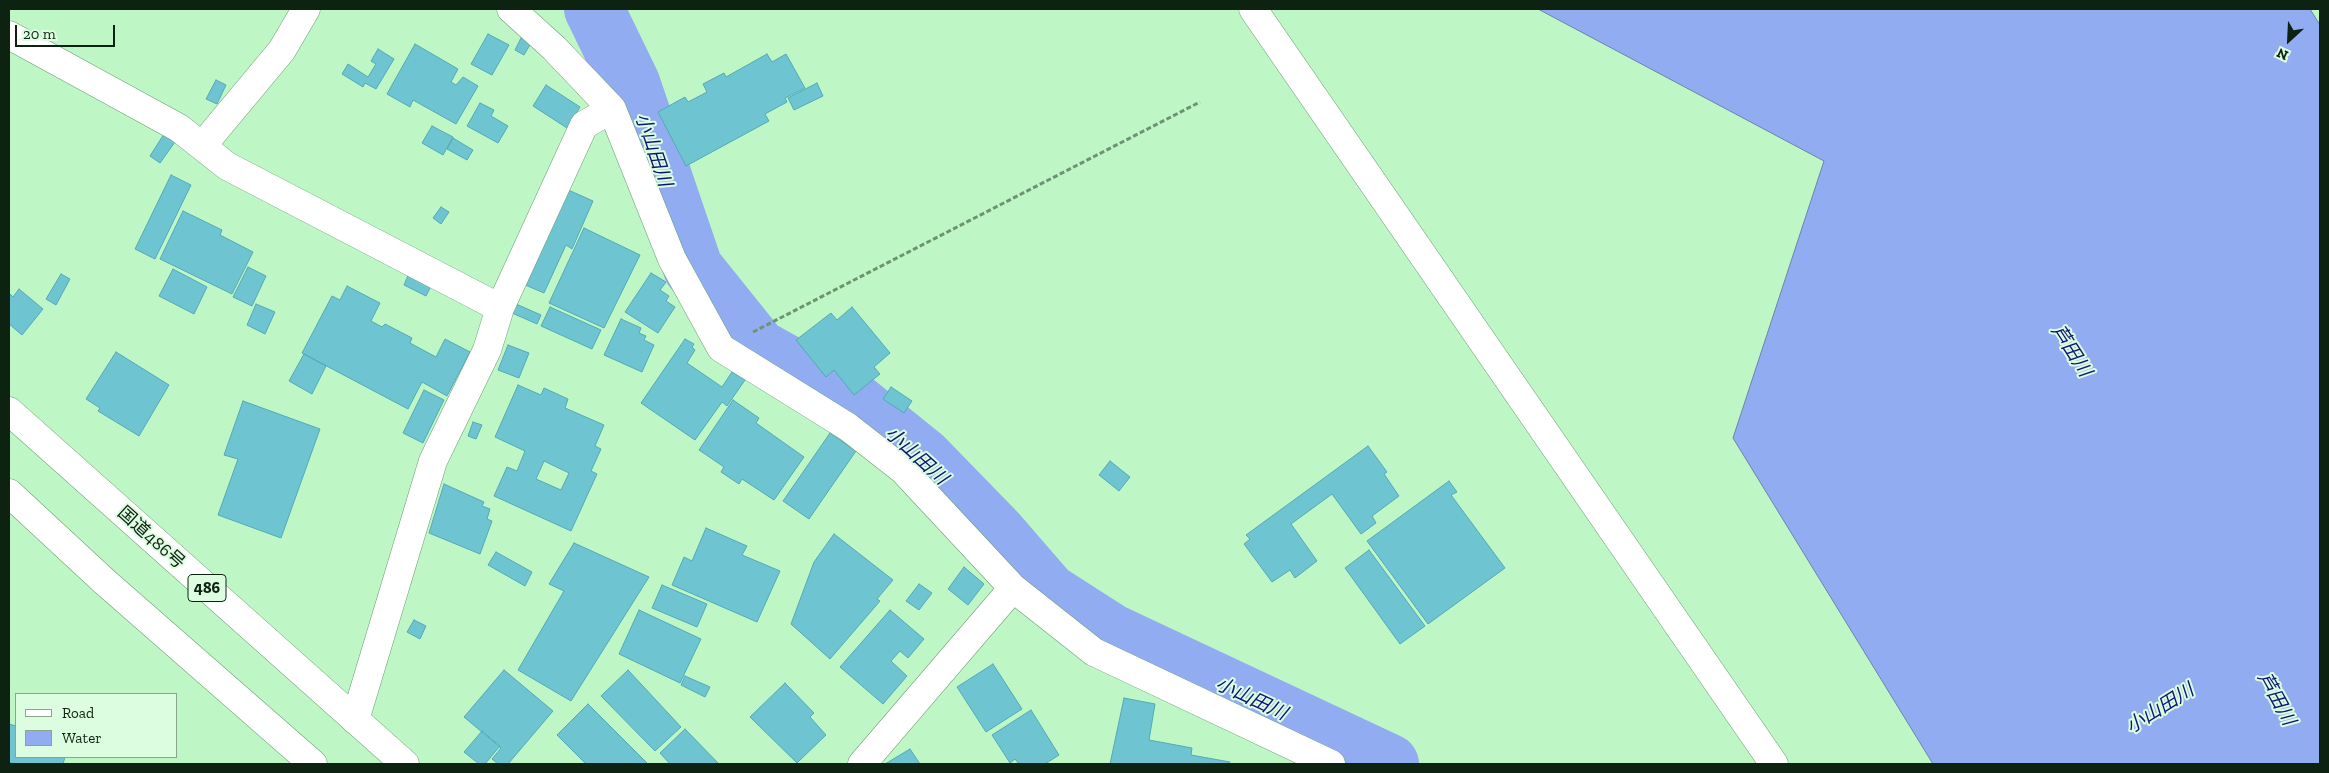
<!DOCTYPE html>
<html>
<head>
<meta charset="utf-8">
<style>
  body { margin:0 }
  #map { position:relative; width:2329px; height:773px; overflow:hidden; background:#bff6c6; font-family:"Zilla Slab",serif }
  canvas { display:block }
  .frame { position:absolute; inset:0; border:10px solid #0d2211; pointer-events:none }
  .legend { position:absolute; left:15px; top:693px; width:162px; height:65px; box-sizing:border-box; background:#dcfde0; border:1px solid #89a58d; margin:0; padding:6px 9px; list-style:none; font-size:15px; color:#0d2211 }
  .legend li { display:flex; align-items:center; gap:10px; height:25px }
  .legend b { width:25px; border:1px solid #89a58d }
  .north { position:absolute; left:2264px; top:15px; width:50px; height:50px; -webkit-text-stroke:4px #dcfde0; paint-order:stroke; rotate:205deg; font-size:14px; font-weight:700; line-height:20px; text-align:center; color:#0d2211 }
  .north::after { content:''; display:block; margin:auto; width:18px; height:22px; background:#0d2211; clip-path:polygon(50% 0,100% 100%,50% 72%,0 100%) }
  .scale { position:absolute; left:15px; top:25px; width:100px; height:22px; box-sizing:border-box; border:2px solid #0d2211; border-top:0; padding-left:6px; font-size:15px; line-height:18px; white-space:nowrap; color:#0d2211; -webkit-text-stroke:4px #dcfde0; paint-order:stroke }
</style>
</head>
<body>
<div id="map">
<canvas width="2329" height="773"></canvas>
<div class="frame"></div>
<ul class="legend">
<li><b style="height:6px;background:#fff"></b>Road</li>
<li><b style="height:14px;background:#92acf1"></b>Water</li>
</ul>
<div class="north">N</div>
<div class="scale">20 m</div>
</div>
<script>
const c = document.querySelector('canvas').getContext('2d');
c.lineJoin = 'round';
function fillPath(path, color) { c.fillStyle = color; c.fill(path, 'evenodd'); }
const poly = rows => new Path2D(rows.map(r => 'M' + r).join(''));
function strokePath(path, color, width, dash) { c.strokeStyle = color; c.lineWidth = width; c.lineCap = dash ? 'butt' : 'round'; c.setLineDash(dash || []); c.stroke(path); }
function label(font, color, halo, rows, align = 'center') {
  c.font = font + ' "Zilla Slab","Noto Sans JP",serif'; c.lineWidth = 4; c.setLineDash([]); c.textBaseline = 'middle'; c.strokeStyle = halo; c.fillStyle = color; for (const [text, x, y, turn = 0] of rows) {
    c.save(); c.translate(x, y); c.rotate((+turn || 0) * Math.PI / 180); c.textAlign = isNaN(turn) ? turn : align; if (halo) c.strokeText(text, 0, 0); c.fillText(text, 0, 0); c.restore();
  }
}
const water = poly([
  [1538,9,2310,9,2320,25,2320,764,1933,764,1733,438,1824,161,1538,9]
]);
const river = poly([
  [594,9,630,83,693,268,758,349,855,403,922,457,996,533,1048,593,1112,634,1389,764]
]);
const building = poly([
  [488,34,509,45,492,75,471,64,488,34],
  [521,38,531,43,524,55,515,50,521,38],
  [415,44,458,69,451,82,456,85,463,77,478,86,456,124,413,100,410,107,387,94,415,44],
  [378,49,394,59,376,89,365,83,363,87,342,74,348,64,368,77,376,64,371,61,378,49],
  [767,54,772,62,786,54,805,88,785,98,787,102,765,114,769,121,686,166,658,112,685,97,688,102,707,92,703,84,724,73,726,77,767,54],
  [216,80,226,85,217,104,206,99,216,80],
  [817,83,823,96,794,110,788,98,817,83],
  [546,85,580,107,567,128,533,106,546,85],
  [480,103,494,110,491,116,508,126,498,143,467,126,480,103],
  [432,126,453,137,443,155,422,143,432,126],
  [164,134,175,142,160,163,150,156,164,134],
  [453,138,473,150,467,160,447,149,453,138],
  [171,175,191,185,155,259,135,249,171,175],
  [566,189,593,201,572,249,566,245,544,293,523,284,566,189],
  [441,207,449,212,441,224,433,218,441,207],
  [183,211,222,230,220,235,253,252,232,294,160,259,183,211],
  [584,228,640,255,604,328,549,303,584,228],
  [248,267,266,276,252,306,233,297,248,267],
  [173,269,207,287,194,314,159,296,173,269],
  [410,271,433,282,426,296,404,285,410,271],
  [651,273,666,282,660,290,669,296,666,301,675,307,658,333,625,312,651,273],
  [61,274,70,279,56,305,46,299,61,274],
  [347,286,380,303,371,321,382,327,385,324,412,338,410,343,436,357,445,339,470,352,447,396,422,382,408,409,302,353,332,296,340,300,347,286],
  [19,289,43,309,22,335,9,324,9,293,13,297,19,289],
  [256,304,275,312,265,334,247,325,256,304],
  [516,304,541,315,537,324,512,313,516,304],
  [550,307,601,330,592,349,541,326,550,307],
  [852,307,890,353,874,367,880,374,854,395,834,370,826,377,796,340,831,313,837,320,852,307],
  [621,319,641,328,639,333,646,336,644,340,654,345,642,372,604,355,621,319],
  [685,339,694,344,692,347,695,350,687,363,722,387,732,372,745,380,727,406,722,402,695,440,641,403,685,339],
  [508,345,529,353,519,378,498,370,508,345],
  [116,352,169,385,139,436,98,411,100,408,86,399,116,352],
  [304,354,326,366,312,394,289,381,304,354],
  [518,385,541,395,544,388,568,399,565,408,604,425,595,446,601,449,591,471,597,474,571,531,494,496,507,467,517,471,525,451,495,437,518,385],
  [544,461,569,473,561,490,536,479,544,461],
  [891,387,912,401,904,413,883,399,891,387],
  [424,390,444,400,423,443,403,433,424,390],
  [733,400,759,418,756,423,804,457,774,500,742,479,739,484,721,472,724,467,699,450,733,400],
  [243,401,320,429,281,538,218,515,238,459,224,455,243,401],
  [473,422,482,425,476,439,468,436,473,422],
  [830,433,856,451,809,519,783,501,830,433],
  [1368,446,1387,472,1384,474,1399,496,1372,516,1376,523,1361,534,1332,494,1291,524,1317,561,1295,578,1290,570,1272,582,1244,544,1250,539,1246,535,1368,446],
  [1110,461,1130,477,1119,491,1099,475,1110,461],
  [1449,481,1457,492,1451,495,1505,568,1428,624,1367,541,1449,481],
  [444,484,484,502,482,506,490,509,487,519,492,521,480,554,429,533,444,484],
  [706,528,747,546,742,555,780,571,757,622,672,585,684,557,692,561,706,528],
  [834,534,893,580,877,599,880,601,830,659,791,624,814,562,834,534],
  [574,543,649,577,571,701,518,670,564,591,549,584,574,543],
  [1369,550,1425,626,1400,644,1345,568,1369,550],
  [496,552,532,572,525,586,488,565,496,552],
  [964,567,984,584,968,605,948,589,964,567],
  [919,584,932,593,919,610,906,601,919,584],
  [662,585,707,604,697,627,652,608,662,585],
  [639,610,701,639,680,683,619,654,639,610],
  [890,610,924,639,908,658,900,651,891,661,907,676,883,704,840,667,890,610],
  [414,620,426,626,420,639,407,632,414,620],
  [993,664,1022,709,986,732,957,687,993,664],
  [504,670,553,711,508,764,498,764,492,759,501,748,464,717,504,670],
  [628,670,681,727,655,751,601,696,628,670],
  [685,676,710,687,705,697,681,685,685,676],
  [785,683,814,713,810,717,826,735,797,763,750,717,785,683],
  [1124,698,1155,704,1149,740,1192,748,1191,755,1230,762,1229,764,1110,764,1124,698],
  [588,704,648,764,586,764,557,735,588,704],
  [1031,710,1059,755,1045,764,1019,764,1015,759,1010,763,992,735,1031,710],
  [9,724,16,726,16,757,65,757,63,764,16,764,9,762,9,724],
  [685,729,719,764,670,764,660,753,685,729],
  [482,731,500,746,485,764,479,764,464,752,482,731],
  [910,749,920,764,885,764,910,749]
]);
const path = poly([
  [753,332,1200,102]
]);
const minor = poly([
  [511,9,554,48,612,109,672,259,721,348,848,427,903,470,1013,588,1094,652,1331,764],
  [9,35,179,128,227,166,500,308],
  [202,146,282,50,306,9],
  [355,720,433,461,487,350,500,308,584,125,612,109],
  [862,764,1013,588]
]);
const tertiary = poly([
  [1253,9,1774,764]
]);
const trunk = poly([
  [9,411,405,764],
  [9,493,105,582,313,764]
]);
const shields = [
  [207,588,38]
];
const shieldNames = [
  ["486",207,588]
];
const streetNames = [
  ["国道486号",151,538,42]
];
const waterNames = [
  ["小山田川",653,150,71],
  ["芦田川",2071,351,57],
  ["小山田川",916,456,42],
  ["小山田川",1251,699,25],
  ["芦田川",2276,699,61],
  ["小山田川",2160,709,-32]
];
fillPath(water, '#92acf1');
strokePath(water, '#6a83ae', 1);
strokePath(river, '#92acf1', 60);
fillPath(building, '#6ec4d1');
strokePath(building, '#53a9b6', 1);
strokePath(minor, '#6c9f74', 29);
strokePath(tertiary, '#6c9f74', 29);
strokePath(trunk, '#6c9f74', 29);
strokePath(path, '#6c9372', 3, [5, 2.5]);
strokePath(minor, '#fff', 28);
strokePath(tertiary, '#fff', 28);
strokePath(trunk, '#fff', 28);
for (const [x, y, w] of shields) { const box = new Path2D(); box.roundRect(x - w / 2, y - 13.5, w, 27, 4); c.fillStyle = '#dcfde0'; c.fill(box); strokePath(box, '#0d2211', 1); }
label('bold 16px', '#0d2211', null, shieldNames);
label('18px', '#0d2211', '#dcfde0', streetNames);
label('italic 19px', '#0f1478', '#dcfde0', waterNames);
</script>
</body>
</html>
